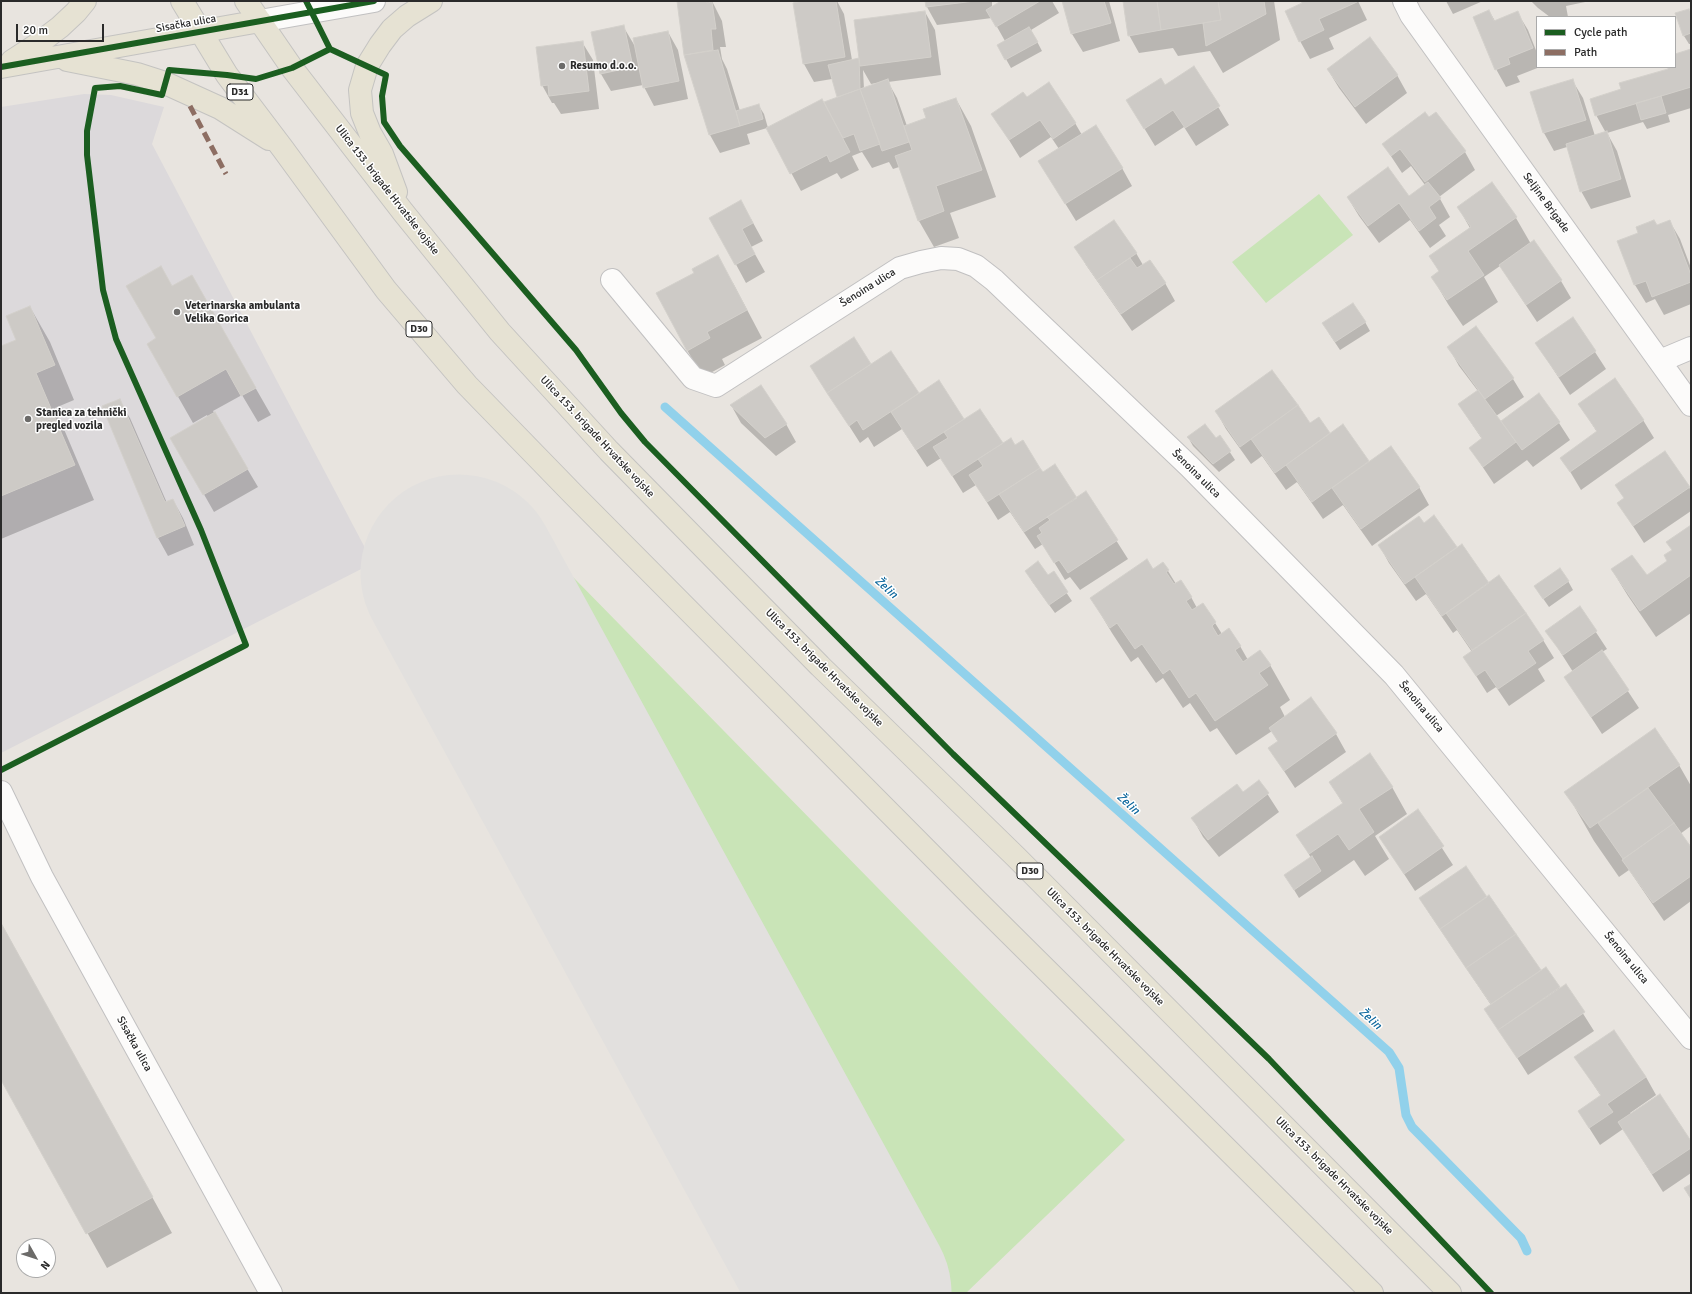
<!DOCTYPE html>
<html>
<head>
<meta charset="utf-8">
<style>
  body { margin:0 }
  #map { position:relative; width:1692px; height:1294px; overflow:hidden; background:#e8e4df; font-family:Signika,sans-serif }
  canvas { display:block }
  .frame { position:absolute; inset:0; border:2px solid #2a2a2a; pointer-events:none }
  .legend { position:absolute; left:1536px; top:16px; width:140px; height:52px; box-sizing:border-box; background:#fff; border:1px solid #aaa; margin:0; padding:5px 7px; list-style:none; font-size:12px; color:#2a2a2a }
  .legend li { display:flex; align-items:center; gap:8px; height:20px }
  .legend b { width:20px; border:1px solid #aaa }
  .north { position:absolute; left:16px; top:1238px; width:40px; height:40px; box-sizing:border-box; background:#fff; border:1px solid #aaa; border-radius:50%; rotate:129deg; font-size:11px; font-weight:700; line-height:16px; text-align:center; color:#2a2a2a }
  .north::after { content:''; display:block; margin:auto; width:14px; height:18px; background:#6c6b69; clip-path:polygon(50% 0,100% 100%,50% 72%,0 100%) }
  .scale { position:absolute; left:16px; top:24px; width:88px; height:18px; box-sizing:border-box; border:2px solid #2a2a2a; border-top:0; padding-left:5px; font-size:12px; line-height:14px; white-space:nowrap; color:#2a2a2a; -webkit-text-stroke:3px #fff; paint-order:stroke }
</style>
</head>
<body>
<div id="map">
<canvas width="1692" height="1294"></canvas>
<div class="frame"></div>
<ul class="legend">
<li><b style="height:5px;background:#1b5e20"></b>Cycle path</li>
<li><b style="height:5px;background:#8d6e63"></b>Path</li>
</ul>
<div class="north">N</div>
<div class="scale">20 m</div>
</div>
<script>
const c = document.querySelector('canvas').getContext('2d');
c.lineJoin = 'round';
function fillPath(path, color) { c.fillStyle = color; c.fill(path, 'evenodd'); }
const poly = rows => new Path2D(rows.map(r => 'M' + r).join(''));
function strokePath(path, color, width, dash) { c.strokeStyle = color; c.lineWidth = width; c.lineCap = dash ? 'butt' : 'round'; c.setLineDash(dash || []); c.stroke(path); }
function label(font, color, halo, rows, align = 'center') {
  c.font = font + ' Signika,sans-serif'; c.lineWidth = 3; c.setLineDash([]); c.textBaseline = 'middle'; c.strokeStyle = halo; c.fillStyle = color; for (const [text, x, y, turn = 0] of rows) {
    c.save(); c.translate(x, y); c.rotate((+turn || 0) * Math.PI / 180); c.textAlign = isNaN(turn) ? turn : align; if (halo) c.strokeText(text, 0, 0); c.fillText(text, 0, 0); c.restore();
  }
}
const industrial = poly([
  [84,94,111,95,164,107,152,144,373,563,1,753,1,107]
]);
const green = poly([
  [1319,194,1353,235,1266,303,1232,262],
  [490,519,504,519,522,525,1125,1140,966,1293,914,1293,465,528]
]);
const shadow = poly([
  [678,1,712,1,722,21,726,47,720,47,722,59,727,69,740,111,759,106,764,114,768,128,838,98,832,79,814,82,804,64,794,4,809,1,837,1,844,14,852,60,860,58,925,12,935,30,941,75,888,82,897,98,907,126,928,119,956,99,971,126,996,197,950,213,959,238,934,247,919,221,899,167,893,169,889,162,872,168,862,152,852,156,859,170,841,179,837,173,801,191,767,128,747,134,750,144,720,153,710,135,685,54],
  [863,70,871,84,877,83,864,89],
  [926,1,992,1,992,7,1003,1,1052,1,1059,13,1031,30,1042,51,1011,68,998,45,1005,41,992,18,937,25,927,7],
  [1063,1,1109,1,1120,41,1083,52,1072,34],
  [1124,1,1274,1,1280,40,1223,73,1210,51,1178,56,1173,48,1139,53,1129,35],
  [1302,1,1358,1,1367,20,1329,38,1334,49,1310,59,1300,41],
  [1446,1,1483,1,1453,14],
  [1531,1,1590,1,1566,6,1568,17,1550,17,1538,8],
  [1489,11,1495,21,1517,12,1528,30,1537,53,1537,67,1540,67,1517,76,1520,82,1506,87,1496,69],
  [1691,14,1691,44,1689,44,1684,36],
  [623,26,636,48,668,32,678,50,688,99,654,106,643,85,611,91,601,74],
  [582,42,593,60,599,109,561,114,554,103,552,103,542,85],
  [1691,50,1691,108,1668,115,1670,122,1647,129,1643,122,1607,133,1617,151,1631,197,1591,209,1581,191,1567,147,1554,151,1544,133,1532,92,1572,80,1583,98,1595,136,1606,133,1596,115,1622,90,1669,69,1669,67,1675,67,1675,55],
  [1194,67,1229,125,1196,146,1184,127,1155,146,1138,118,1164,86],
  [1328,70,1397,75,1407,93,1366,124,1339,88],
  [1027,98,1075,123,1082,135,1122,168,1132,186,1076,221,1039,161,1059,149,1051,137,1020,158,993,114],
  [1436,113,1465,152,1475,170,1439,197,1450,217,1439,225,1446,236,1430,248,1410,220,1379,243,1359,216,1348,198,1409,197,1425,185,1411,166,1402,173,1383,144,1429,119],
  [1458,207,1516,218,1531,244,1561,281,1571,298,1537,322,1500,266,1484,277,1498,302,1463,326,1448,304,1432,277,1440,273,1430,256,1470,228],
  [711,218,751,219,763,241,751,247,765,272,746,283],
  [1670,222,1680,239,1691,268,1691,304,1664,315,1655,299,1646,303,1635,285,1619,241],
  [1076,247,1136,253,1143,265,1165,283,1175,301,1132,331,1086,265],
  [192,277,271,415,258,422,242,395,213,411,258,487,214,512,172,438,208,417,207,415,193,423,148,344,157,339,172,288],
  [733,283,762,338,722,359,725,365,703,377,687,350],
  [30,307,50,342,74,400,55,408,94,500,1,539,1,347,17,340],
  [1573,318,1606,369,1570,395,1536,343],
  [1365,322,1370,331,1340,350,1328,332],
  [1476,328,1513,379,1524,397,1496,416,1501,422,1539,394,1559,423,1570,440,1533,467,1527,460,1494,484,1470,448,1482,439,1459,405,1478,391,1459,366,1449,348],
  [853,339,871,366,891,352,918,395,939,382,964,420,980,410,1002,444,1015,446,1043,473,1076,499,1086,493,1128,559,1080,590,1070,577,1065,580,1043,544,1035,549,1010,512,998,520,976,485,963,493,941,458,927,467,902,429,874,447,868,437,860,443,811,366],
  [119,400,130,418,167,503,173,500,183,518,194,545,168,556,158,538,103,407],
  [1579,404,1643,420,1654,438,1581,490,1562,458,1597,432],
  [731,405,786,424,796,442,776,456,741,423],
  [1216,411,1310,424,1318,418,1330,435,1342,426,1369,463,1419,487,1429,505,1372,546,1343,505,1323,519,1297,482,1286,490,1262,456,1251,464,1226,429],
  [1188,437,1216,440,1220,437,1235,460,1219,472,1193,446],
  [1689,487,1691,491,1691,511,1644,543,1618,503],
  [1434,517,1457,549,1489,584,1499,577,1543,640,1554,658,1538,669,1545,681,1509,706,1496,687,1487,693,1464,657,1472,652,1457,630,1453,633,1426,594,1416,601,1389,563,1379,545,1424,524],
  [1691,526,1691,613,1656,637,1628,596,1612,570,1646,577,1668,561,1673,551],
  [1153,570,1168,571,1176,584,1191,597,1197,608,1203,604,1222,634,1240,646,1248,660,1270,665,1290,700,1280,707,1285,717,1311,699,1336,734,1346,752,1295,788,1269,748,1278,742,1272,731,1236,755,1217,728,1210,732,1190,703,1183,708,1163,678,1156,683,1138,657,1131,662,1112,633,1091,598],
  [1053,573,1072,601,1055,613,1031,580,1048,576],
  [1568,581,1573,590,1549,607,1535,587],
  [1580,608,1607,649,1602,652,1639,708,1602,734,1565,677,1573,672,1547,631],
  [1679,765,1691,786,1691,826,1680,834,1691,849,1691,901,1664,921,1629,870,1619,877,1594,841,1566,792],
  [1259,781,1279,812,1219,857,1203,837,1193,819,1242,793],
  [1330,782,1392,787,1407,814,1375,836,1389,859,1365,876,1354,860,1299,898,1285,875,1311,858,1298,835,1343,804],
  [1418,811,1453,865,1415,891,1380,837],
  [1489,896,1540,972,1546,968,1560,989,1565,985,1594,1031,1528,1075,1486,1009,1491,1005,1431,916,1420,899,1486,898],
  [1,923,172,1233,107,1268,1,1078],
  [1614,1031,1646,1077,1656,1095,1630,1113,1631,1115,1691,1143,1691,1173,1663,1192,1623,1129,1600,1145,1579,1112,1601,1096,1576,1058]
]);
const stream = poly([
  [665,407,1389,1052,1399,1068,1406,1115,1412,1127,1521,1238,1527,1251]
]);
const runway = poly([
  [459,573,853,1293]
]);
const building = poly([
  [677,1,707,1,707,3,712,2,716,29,711,29,713,50,684,55,677,1],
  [803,1,836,1,845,57,803,64,793,3,803,1],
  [925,1,975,1,926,7,925,1],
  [1001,1,1040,1,996,27,986,10,1001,1],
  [1062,1,1104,1,1111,23,1071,34,1062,1],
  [1123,1,1157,1,1161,30,1128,36,1123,1],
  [1157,1,1218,1,1221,20,1161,30,1157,1],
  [1218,1,1264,1,1266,14,1206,46,1203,23,1221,20,1218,1],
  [1301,1,1357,1,1357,2,1319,19,1324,30,1299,42,1285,11,1302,3,1301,1],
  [1689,9,1691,13,1691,33,1683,36,1675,13,1689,9],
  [1489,10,1494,21,1518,11,1533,48,1508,58,1510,64,1495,70,1473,17,1489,10],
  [925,11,931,57,860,66,854,20,925,11],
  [624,25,633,67,600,74,591,32,624,25],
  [1029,27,1038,42,1005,60,997,45,1029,27],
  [668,31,679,81,643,88,633,38,668,31],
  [1370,37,1398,75,1355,107,1327,69,1370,37],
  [583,41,589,91,549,96,548,85,541,86,536,47,583,41],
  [1691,49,1691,87,1595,116,1590,99,1621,89,1619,83,1668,69,1668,67,1675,67,1675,54,1691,49],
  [718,50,740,126,709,135,684,55,718,50],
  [859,58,860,89,837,97,828,65,859,58],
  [1194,66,1220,106,1185,128,1173,110,1144,129,1126,100,1161,78,1165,85,1194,66],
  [888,79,909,142,882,151,860,89,888,79],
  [1573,79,1586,120,1543,133,1530,92,1573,79],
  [1049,82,1076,123,1053,139,1040,120,1009,140,991,114,1023,92,1027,97,1049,82],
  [860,89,880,144,860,151,854,134,843,138,824,102,860,89],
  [1661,96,1666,113,1641,120,1636,103,1661,96],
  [956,98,982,170,936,186,944,211,918,221,895,156,912,150,904,126,926,118,923,109,956,98],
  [822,99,850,152,830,162,827,155,790,174,766,128,822,99],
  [759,104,763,119,740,126,736,111,759,104],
  [1425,112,1429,117,1436,112,1466,151,1425,182,1400,149,1391,156,1382,144,1425,112],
  [1096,125,1123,168,1065,204,1038,161,1096,125],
  [1607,131,1621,179,1580,192,1566,144,1607,131],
  [1388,167,1409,196,1428,182,1441,198,1429,207,1436,218,1419,231,1399,203,1368,226,1347,197,1388,167],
  [1492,182,1517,217,1468,251,1484,275,1447,300,1431,277,1439,271,1429,256,1471,227,1457,207,1492,182],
  [741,200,753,223,742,229,755,254,735,265,709,218,741,200],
  [1114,220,1137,253,1097,280,1074,247,1114,220],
  [1654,220,1657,225,1670,220,1691,275,1691,282,1652,297,1646,281,1634,285,1617,241,1638,233,1636,227,1654,220],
  [1534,240,1562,280,1526,305,1499,265,1534,240],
  [718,255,747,310,707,332,710,338,687,351,656,293,694,273,692,269,718,255],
  [1130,258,1137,268,1150,260,1166,283,1121,314,1097,280,1130,258],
  [161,266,172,286,192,275,256,388,241,396,226,369,177,397,147,344,156,338,126,286,161,266],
  [1353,303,1366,322,1335,342,1322,323,1353,303],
  [30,306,55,365,36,373,75,465,1,496,1,346,16,340,6,316,30,306],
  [1573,317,1596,351,1559,377,1535,343,1573,317],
  [1476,326,1514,378,1485,399,1447,347,1476,326],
  [854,337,871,364,827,393,810,366,854,337],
  [891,351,919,393,863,430,857,420,849,426,827,393,891,351],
  [1272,370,1298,405,1240,447,1215,411,1272,370],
  [1615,378,1644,420,1570,472,1560,458,1597,431,1578,404,1615,378],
  [939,380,964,419,916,450,891,412,939,380],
  [761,385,787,424,765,438,730,405,761,385],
  [1478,390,1516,442,1483,467,1469,448,1482,438,1458,404,1478,390],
  [1539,393,1560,422,1522,450,1501,421,1539,393],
  [120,399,165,502,173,499,185,526,157,538,102,406,120,399],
  [1298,405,1310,423,1319,417,1330,433,1275,473,1251,439,1298,405],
  [980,409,1003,443,952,476,933,447,948,438,944,432,980,409],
  [215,412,248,469,203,495,170,438,215,412],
  [1205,424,1216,438,1220,435,1231,451,1213,464,1187,437,1205,424],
  [1343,424,1369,461,1312,502,1286,465,1343,424],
  [1011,438,1015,445,1023,440,1040,468,987,502,969,475,983,466,978,459,1011,438],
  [1391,446,1420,487,1361,529,1332,488,1391,446],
  [1665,451,1690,487,1633,526,1617,503,1624,498,1615,485,1665,451],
  [1055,464,1077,498,1024,532,999,494,1040,468,1043,472,1055,464],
  [1086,491,1118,540,1068,573,1059,560,1054,563,1037,536,1042,533,1039,528,1050,520,1047,517,1086,491],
  [1434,515,1457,547,1405,584,1378,545,1419,516,1424,523,1434,515],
  [1691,525,1691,575,1640,611,1611,569,1632,555,1647,575,1667,561,1664,555,1672,550,1666,542,1691,525],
  [1462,544,1489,583,1442,616,1415,577,1462,544],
  [1147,559,1153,569,1163,562,1169,570,1166,572,1174,584,1181,580,1192,597,1186,601,1192,610,1203,603,1216,622,1212,626,1218,636,1229,628,1241,646,1235,650,1243,662,1260,650,1271,665,1259,673,1268,685,1215,721,1196,693,1189,698,1170,669,1163,674,1142,644,1135,649,1117,623,1110,628,1090,598,1147,559],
  [1038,561,1048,575,1054,571,1068,592,1049,605,1025,571,1038,561],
  [1560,568,1569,581,1543,599,1534,586,1560,568],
  [1499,575,1526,613,1472,650,1446,613,1499,575],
  [1580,606,1597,631,1563,655,1545,631,1580,606],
  [1526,613,1544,640,1528,651,1536,663,1498,689,1485,670,1476,676,1463,657,1526,613],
  [1602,650,1629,690,1591,717,1564,677,1602,650],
  [1311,697,1337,733,1284,771,1268,748,1278,741,1269,728,1311,697],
  [1655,728,1680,765,1590,828,1564,792,1655,728],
  [1370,753,1393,787,1359,809,1374,832,1349,850,1338,834,1309,854,1296,835,1343,803,1329,782,1370,753],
  [1259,780,1269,793,1208,840,1191,818,1237,784,1243,792,1259,780],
  [1648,788,1674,823,1623,859,1598,823,1648,788],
  [1418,809,1444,846,1404,874,1379,837,1418,809],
  [1674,823,1691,847,1691,876,1653,903,1622,860,1674,823],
  [1312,856,1321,871,1294,890,1284,875,1312,856],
  [1466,866,1487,897,1440,929,1419,898,1466,866],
  [1489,895,1516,934,1466,968,1440,929,1489,895],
  [1,923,153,1197,86,1234,1,1080,1,923],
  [1516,934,1541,970,1491,1004,1466,968,1516,934],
  [1546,967,1560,987,1498,1030,1484,1009,1546,967],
  [1566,984,1585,1012,1517,1058,1498,1030,1566,984],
  [1614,1030,1646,1077,1607,1104,1613,1112,1589,1128,1578,1111,1601,1095,1574,1057,1614,1030],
  [1660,1094,1691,1141,1691,1148,1652,1174,1618,1122,1660,1094],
  [1691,1184,1691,1199,1684,1188,1691,1184]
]);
const minor = poly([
  [1404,1,1411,15,1691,405],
  [612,280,693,378,716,386,900,268,921,262,941,258,958,259,976,266,994,280,1190,467,1394,675,1691,1038],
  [1660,361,1691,348],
  [1,792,42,877,271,1293]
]);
const secondary = poly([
  [260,21,374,1]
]);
const primary = poly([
  [182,1,227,75,283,149,386,290,467,385,573,494,977,901,1372,1293],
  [246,1,292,68,403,212,500,332,609,451,820,666,1016,857,1450,1293],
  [67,60,137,74,165,83,220,108,269,139],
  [12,61,35,46,60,27,76,12,85,1],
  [1,67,260,21],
  [396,192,382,154,370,133,362,113,360,90,367,66,380,45,392,29,407,16,431,1]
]);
const quiet = poly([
  [190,106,226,174]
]);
const cycleway = poly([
  [306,1,330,49,386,75,382,96,384,122,400,146,576,350,621,413,645,442,953,754,1269,1059,1491,1293],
  [1,67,374,1],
  [1,770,246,645,201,530,116,339,103,290,87,155,87,131,95,88,120,86,162,95,169,70,227,75,256,79,292,68,330,49]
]);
const markers = [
  [562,66,4,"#6c6b69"],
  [177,312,4,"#6c6b69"],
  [28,419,4,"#6c6b69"]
];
const shields = [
  [240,92,26],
  [419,329,26],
  [1030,871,26]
];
const shieldNames = [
  ["D31",240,92],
  ["D30",419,329],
  ["D30",1030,871]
];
const streetNames = [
  ["Sisačka ulica",186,24,-10],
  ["Ulica 153. brigade Hrvatske vojske",387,190,52],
  ["Seljine Brigade",1546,203,54],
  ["Šenoina ulica",868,288,-32],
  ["Ulica 153. brigade Hrvatske vojske",597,437,47],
  ["Šenoina ulica",1196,474,45],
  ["Ulica 153. brigade Hrvatske vojske",824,668,45],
  ["Šenoina ulica",1421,707,50],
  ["Ulica 153. brigade Hrvatske vojske",1105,947,45],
  ["Šenoina ulica",1626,958,51],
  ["Sisačka ulica",134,1044,61],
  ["Ulica 153. brigade Hrvatske vojske",1334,1176,45]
];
const poiNames = [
  ["Resumo d.o.o.",570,66],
  ["Veterinarska ambulanta",185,306],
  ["Velika Gorica",185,319],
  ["Stanica za tehnički",36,413],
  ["pregled vozila",36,426]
];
const waterNames = [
  ["Želin",886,588,42],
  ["Želin",1128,804,42],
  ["Želin",1370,1019,42]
];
fillPath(industrial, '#dcd9db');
fillPath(green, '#c9e4b7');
fillPath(shadow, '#0003');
strokePath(stream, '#91d1eb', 9);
strokePath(runway, '#e2e0de', 197);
fillPath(building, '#cdcac6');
strokePath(building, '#d3d0cb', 1);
strokePath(minor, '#c1c0c1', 24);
strokePath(secondary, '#c1c0c1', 24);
strokePath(primary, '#c4c3c1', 24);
strokePath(minor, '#fcfbfa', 22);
strokePath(secondary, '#fcfbfa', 22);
strokePath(primary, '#e6e2d3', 22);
strokePath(quiet, '#8d6e63', 5, [10, 5]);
strokePath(cycleway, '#1b5e20', 6);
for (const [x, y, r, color] of markers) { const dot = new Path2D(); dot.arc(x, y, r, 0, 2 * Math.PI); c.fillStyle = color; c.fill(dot); strokePath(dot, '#fff', 1.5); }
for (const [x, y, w] of shields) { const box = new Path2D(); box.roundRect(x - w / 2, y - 8, w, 16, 3); c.fillStyle = '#fff'; c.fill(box); strokePath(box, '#2a2a2a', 1); }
label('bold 10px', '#2a2a2a', null, shieldNames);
label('11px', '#2a2a2a', '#fff', streetNames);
label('bold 11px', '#2a2a2a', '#fff', poiNames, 'left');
label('italic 12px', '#0b669c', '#fff', waterNames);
</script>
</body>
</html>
